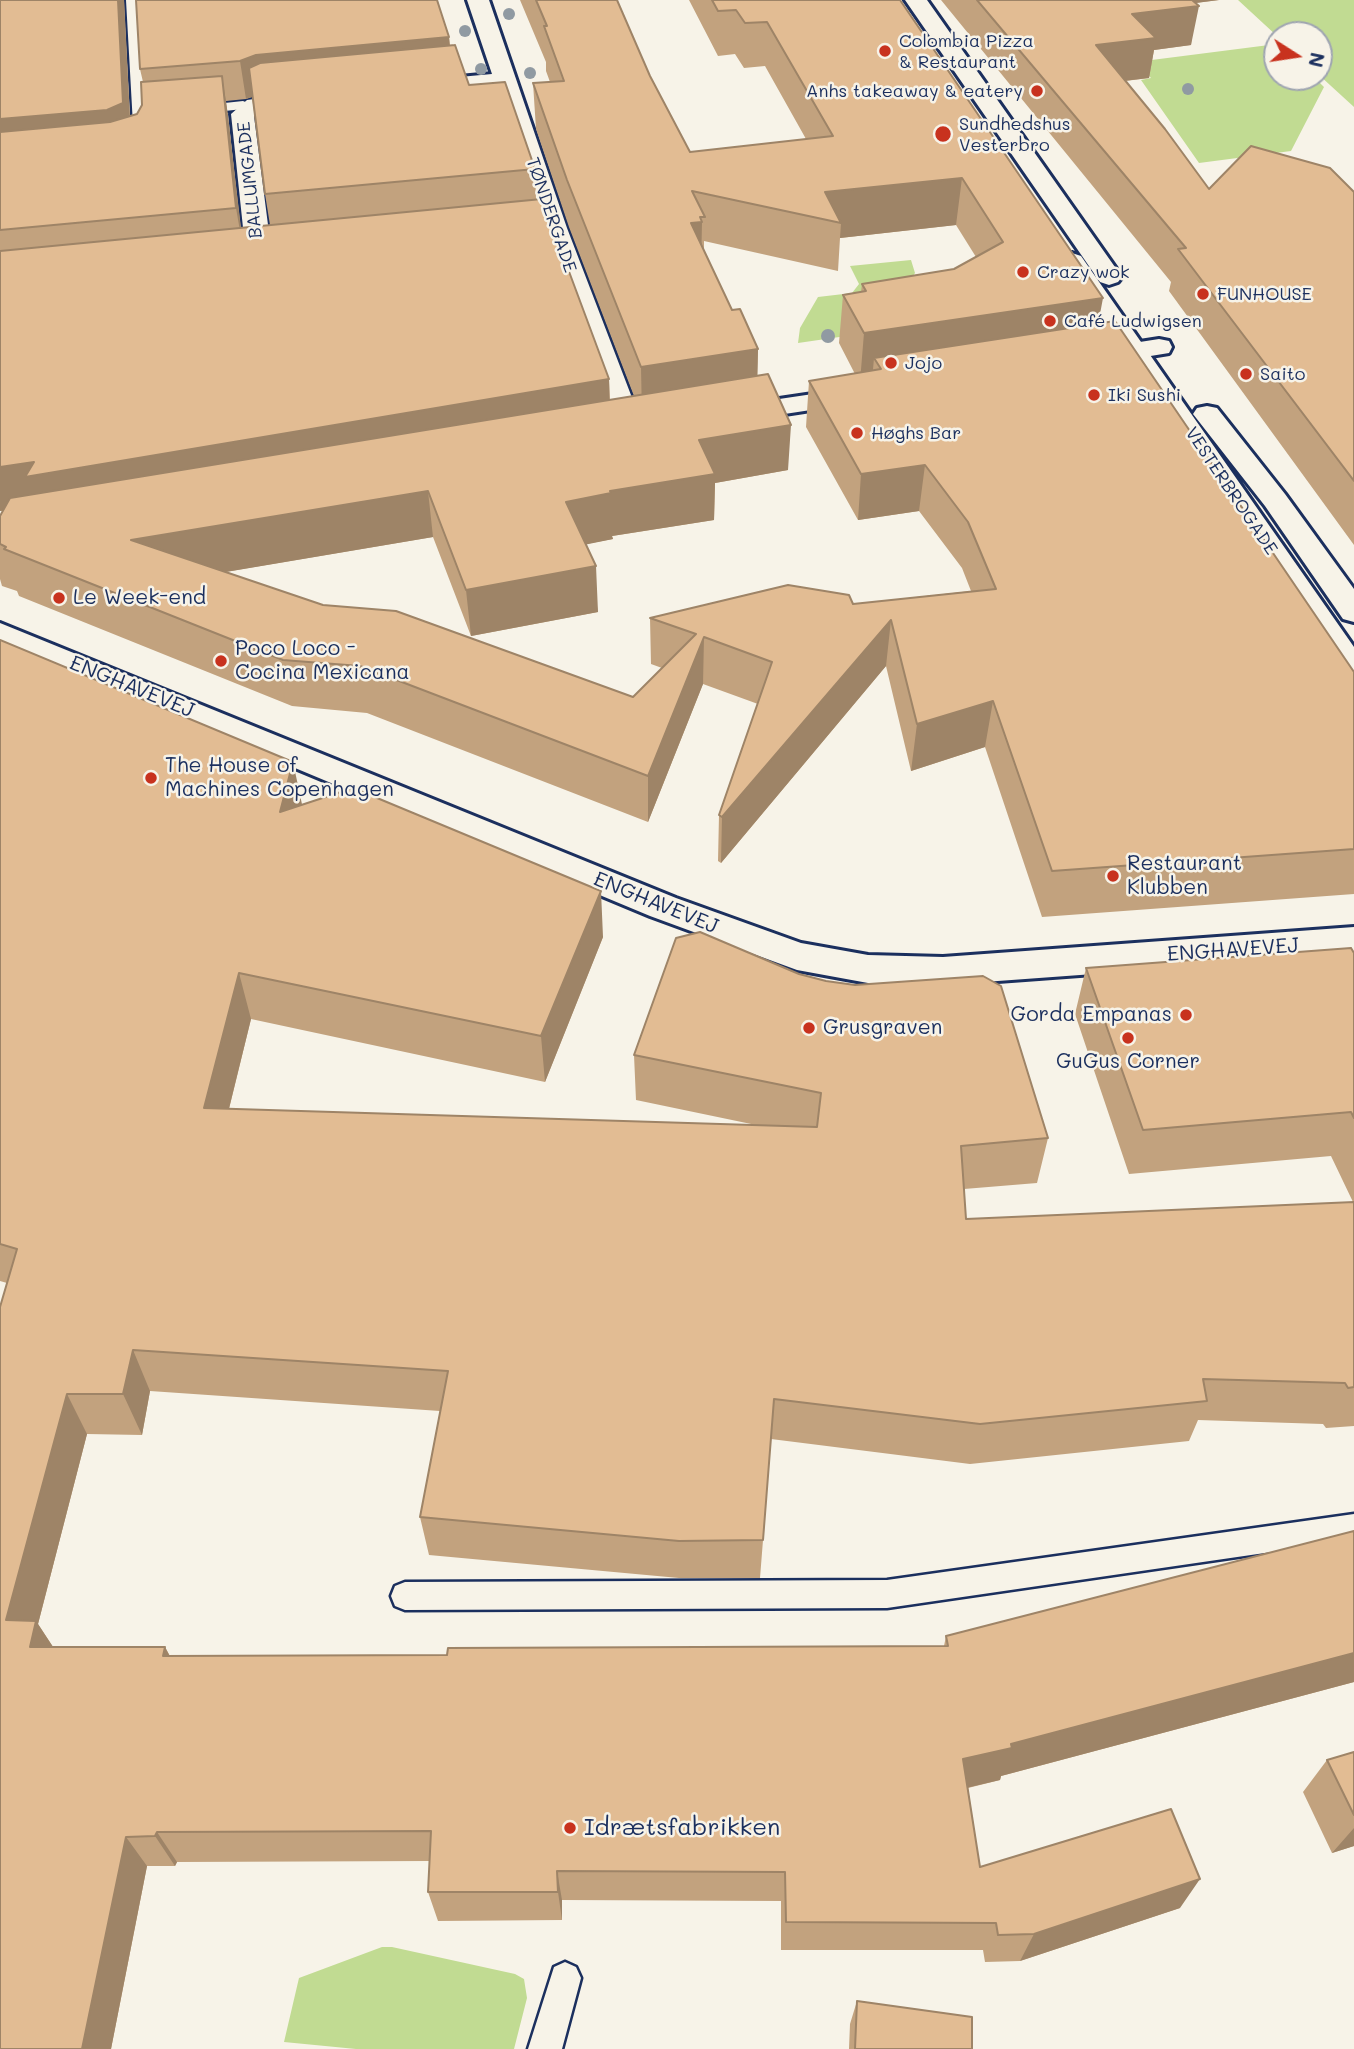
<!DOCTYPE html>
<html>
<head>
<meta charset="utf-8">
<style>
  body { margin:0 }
  #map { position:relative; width:1354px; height:2049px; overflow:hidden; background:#f7f3e8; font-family:Mali,sans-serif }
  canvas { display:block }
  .north { position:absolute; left:1263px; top:21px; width:70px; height:70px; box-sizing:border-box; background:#f7f3e8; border:2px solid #9fa5b1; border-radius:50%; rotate:102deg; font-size:19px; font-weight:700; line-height:28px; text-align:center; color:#1b2f5e }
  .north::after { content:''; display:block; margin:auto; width:24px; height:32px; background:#c8321e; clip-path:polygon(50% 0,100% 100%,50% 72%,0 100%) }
</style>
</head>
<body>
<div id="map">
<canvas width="1354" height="2049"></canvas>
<div class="north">N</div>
</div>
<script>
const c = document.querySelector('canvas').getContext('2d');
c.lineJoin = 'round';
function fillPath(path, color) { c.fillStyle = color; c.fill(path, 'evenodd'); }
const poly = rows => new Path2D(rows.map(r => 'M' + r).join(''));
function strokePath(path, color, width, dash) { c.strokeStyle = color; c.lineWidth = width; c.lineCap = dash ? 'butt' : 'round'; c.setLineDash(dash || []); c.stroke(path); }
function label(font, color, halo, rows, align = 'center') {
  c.font = font + ' Mali,sans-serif'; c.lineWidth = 5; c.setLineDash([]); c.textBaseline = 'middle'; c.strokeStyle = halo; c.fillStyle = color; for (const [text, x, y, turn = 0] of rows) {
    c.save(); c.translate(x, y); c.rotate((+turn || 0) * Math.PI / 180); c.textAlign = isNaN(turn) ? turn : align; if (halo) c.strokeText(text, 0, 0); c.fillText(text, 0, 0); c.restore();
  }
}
const green = poly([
  [1238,0,1354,0,1354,107,1319,75,1319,35,1277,36],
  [1277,44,1277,77,1314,77,1324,87,1291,151,1199,163,1141,80,1151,78,1136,62],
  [911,260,915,273,874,332,798,343,800,328,818,297,852,293,859,284,850,266],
  [382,1947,392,1947,515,1974,524,1979,527,1998,514,2049,356,2049,284,2042,299,1978]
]);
const service = poly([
  [126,0,138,0,148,143,141,147,134,143,126,0],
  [243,101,257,107,250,111,243,109,197,114,190,110,197,106,243,101],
  [1354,1514,1354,1540,887,1608,405,1610,395,1606,391,1596,395,1586,405,1582,887,1580,1354,1514],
  [565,1962,576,1967,581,1978,562,2049,528,2049,554,1967,565,1962]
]);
const minor = poly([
  [467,0,489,0,567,228,644,429,640,435,630,438,620,435,616,429,543,228,496,87,416,95,408,93,405,88,408,83,416,81,492,74,467,0],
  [304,92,312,94,315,99,312,104,261,111,254,116,272,256,268,261,259,264,250,261,246,256,231,114,247,100,304,92],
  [1159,339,1169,341,1172,347,1169,353,1095,365,1085,363,1081,357,1085,351,1095,349,1159,339],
  [860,387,870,389,874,395,870,401,732,422,722,420,718,414,722,408,732,406,860,387]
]);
const tertiary = poly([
  [905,0,927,0,1122,277,1118,282,1109,285,1100,282,905,0],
  [1072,253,1081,256,1354,647,1354,681,1343,678,1059,261,1063,256,1072,253],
  [1207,406,1217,408,1285,494,1354,589,1354,622,1343,619,1265,506,1193,414,1197,408,1207,406],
  [0,623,676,898,801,943,868,955,943,957,1354,927,1354,955,943,985,868,983,797,970,650,916,0,645,0,623]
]);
const trees = [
  [509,14,6],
  [465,31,6],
  [481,69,6],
  [530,73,6],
  [1188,89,6],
  [828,336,7]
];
const wall = poly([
  [0,0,124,0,130,116,137,114,142,105,143,82,140,69,449,37,450,45,469,85,535,169,536,199,609,379,610,400,634,396,569,227,536,129,533,83,550,82,546,71,546,62,520,0,617,0,650,76,690,152,806,139,765,66,744,68,735,54,718,56,689,0,900,0,1098,324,1354,672,1354,894,1042,917,985,747,911,771,886,666,721,863,718,861,719,815,758,704,703,684,648,822,367,713,292,706,19,596,17,591,2,586,0,579,0,516,3,511,0,511],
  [252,97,265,194,270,225,241,228,226,101,246,99],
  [956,225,976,257,954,269,862,284,861,292,843,295,839,343,855,374,809,381,806,427,858,520,919,511,962,568,971,591,853,604,650,618,651,664,662,668,633,697,323,605,225,572,433,537,471,636,598,612,586,544,613,539,612,536,714,520,715,483,788,470,757,376,758,349,732,310,704,252,704,241,838,271,840,238],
  [941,0,1219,0,1195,3,1191,45,1154,50,1149,78,1125,81,1209,189,1354,192,1354,545,1169,291,1171,282],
  [0,640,302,805,603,937,545,1082,251,1019,229,1109,756,1125,636,1100,634,1055,1048,1138,1037,1183,964,1189,966,1219,1353,1202,1331,1156,1129,1174,1075,1014,1086,968,1354,953,1354,1426,1326,1428,1323,1424,1198,1420,1189,1441,970,1464,771,1439,760,1578,679,1578,429,1555,420,1517,440,1411,150,1391,142,1435,87,1434,38,1624,53,1647,165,1647,170,1656,447,1655,944,1646,946,1636,1354,1531,1354,1682,1001,1776,1000,1780,968,1788,980,1867,1180,1908,1020,1961,985,1962,983,1950,781,1950,781,1901,562,1900,562,1920,438,1921,428,1892,430,1861,177,1862,175,1866,147,1866,111,2049,0,2049,7,1283,0,1281],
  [1354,1752,1354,1846,1332,1853,1303,1792,1327,1760],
  [857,2001,972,2049,849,2049,850,2024]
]);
const shadedWall = poly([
  [118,0,124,0,131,142,0,159,0,119],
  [1170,0,1219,0,1188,4,1199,6,1191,45,1154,50,1149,78,1089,85,1096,45,1132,14],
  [449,37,452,75,263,93,246,99,240,61,256,55],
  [222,76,228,115,243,248,236,208],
  [962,178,956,225,840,238,841,223,825,192],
  [702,222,701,270,691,223],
  [1103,298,1094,346,874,358,872,381,860,382,864,333],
  [758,349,757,398,642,416,641,367],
  [609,379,610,421,0,511,0,467],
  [791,425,788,470,715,483,714,520,612,536,613,539,569,548,566,502,610,491,699,440],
  [925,465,919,511,858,520,861,474],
  [428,491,433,537,143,586,131,540],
  [596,566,598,612,471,636,466,590],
  [891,620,886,666,721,863,722,817],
  [704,637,703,684,648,822,648,776],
  [993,701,985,747,911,771,917,724],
  [293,762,303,809,280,812],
  [601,891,603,937,545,1082,541,1036],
  [239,973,251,1019,218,1153,204,1108],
  [133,1350,150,1391,142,1435,123,1394],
  [67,1394,87,1434,38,1624,59,1656,53,1682,6,1620],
  [165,1647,183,1682,163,1656],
  [1354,1653,1354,1682,1001,1776,1000,1780,953,1791,963,1759,1011,1744],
  [1354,1828,1354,1846,1332,1853],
  [157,1832,177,1862,175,1866,155,1836],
  [126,1837,147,1866,111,2049,82,2049],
  [557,1871,562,1900,562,1920,558,1892],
  [1200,1879,1180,1908,1020,1961,1034,1934]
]);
const building = poly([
  [0,0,118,0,123,103,107,110,0,119,0,0],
  [136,0,437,0,449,37,256,55,240,61,140,69,136,0],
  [536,0,617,0,650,76,690,152,833,136,767,22,745,23,736,10,718,11,712,0,900,0,1103,298,864,333,843,295,866,291,862,284,954,269,1003,242,962,178,825,192,841,223,692,191,705,217,700,217,702,222,691,223,732,310,740,309,758,349,641,367,567,180,533,83,564,81,544,26,547,26,536,0],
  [977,0,1192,0,1199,6,1132,14,1156,38,1096,45,1165,129,1209,189,1251,146,1330,168,1354,192,1354,481,1178,249,1186,248,977,0],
  [455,45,469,85,505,82,535,169,265,194,249,68,260,63,455,45],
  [222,76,236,208,0,230,0,132,110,122,137,114,142,105,141,82,222,76],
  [542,199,609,379,25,477,34,462,0,467,0,251,542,199],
  [1115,321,1354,672,1354,849,1052,871,993,701,917,724,891,620,722,817,719,815,772,662,704,637,648,776,360,666,283,660,4,549,6,547,0,544,0,516,10,498,768,374,791,425,699,440,715,474,610,491,611,493,566,502,596,566,466,590,428,491,131,540,323,605,396,611,633,697,696,634,650,618,788,585,849,595,853,604,996,589,968,522,925,465,861,474,809,381,881,369,874,358,1115,321],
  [0,640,293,762,280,812,353,788,601,891,541,1036,239,973,204,1108,817,1127,821,1093,634,1055,676,938,700,932,799,974,826,981,855,985,983,976,1001,986,1048,1138,961,1146,966,1219,1354,1202,1354,1387,1348,1388,1345,1383,1203,1379,1207,1401,980,1424,774,1399,763,1540,679,1541,420,1517,448,1371,133,1350,123,1394,67,1394,6,1620,36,1621,30,1647,165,1647,163,1656,447,1655,448,1648,948,1646,946,1636,1354,1531,1354,1653,1011,1744,1012,1748,963,1759,980,1867,1171,1809,1200,1879,1034,1934,998,1935,996,1923,786,1922,785,1872,557,1871,558,1892,428,1892,431,1831,157,1832,155,1836,126,1837,82,2049,0,2049,0,1307,17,1249,0,1244,0,640],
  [1351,948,1354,953,1354,1118,1351,1112,1143,1130,1086,968,1351,948],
  [1354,1752,1354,1815,1327,1760,1354,1752],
  [857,2001,972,2017,972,2049,855,2049,857,2001]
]);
const markers = [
  [885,51,7,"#c8321e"],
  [1037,91,7,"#c8321e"],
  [943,134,9,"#c8321e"],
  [1023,272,7,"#c8321e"],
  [1203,294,7,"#c8321e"],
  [1050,321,7,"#c8321e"],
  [891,363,7,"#c8321e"],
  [1246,374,7,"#c8321e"],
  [1094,395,7,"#c8321e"],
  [857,433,7,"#c8321e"],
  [59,598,7,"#c8321e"],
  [221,661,7,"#c8321e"],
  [151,778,7,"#c8321e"],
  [1113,876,7,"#c8321e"],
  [1186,1015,7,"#c8321e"],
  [809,1028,7,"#c8321e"],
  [1128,1038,7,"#c8321e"],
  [570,1828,7,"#c8321e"]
];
const farPoinames = [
  ["Colombia Pizza",899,41],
  ["& Restaurant",899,62],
  ["Anhs takeaway & eatery",1023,91,"right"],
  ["Sundhedshus",959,124],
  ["Vesterbro",959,145],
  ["Crazy wok",1037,272],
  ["FUNHOUSE",1217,294],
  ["Café Ludwigsen",1064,321],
  ["Jojo",905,363],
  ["Saito",1260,374],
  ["Iki Sushi",1108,395],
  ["Høghs Bar",871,433]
];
const farStreetnames = [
  ["BALLUMGADE",250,180,-96],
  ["TØNDERGADE",551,215,71],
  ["VESTERBROGADE",1231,491,56]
];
const poiNames = [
  ["Le Week-end",73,598],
  ["Poco Loco -",235,649],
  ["Cocina Mexicana",235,673],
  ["The House of",165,766],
  ["Machines Copenhagen",165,790],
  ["Restaurant",1127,864],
  ["Klubben",1127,888],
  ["Gorda Empanas",1172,1015,"right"],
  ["Grusgraven",823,1028],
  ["GuGus Corner",1128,1062,"center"]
];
const streetNames = [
  ["ENGHAVEVEJ",132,687,22],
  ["ENGHAVEVEJ",656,903,22],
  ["ENGHAVEVEJ",1233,950,-4]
];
const nearPoinames = [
  ["Idrætsfabrikken",584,1828]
];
fillPath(green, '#c1db92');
strokePath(service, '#1b2f5e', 5);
strokePath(minor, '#1b2f5e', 6);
strokePath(tertiary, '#1b2f5e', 6);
fillPath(service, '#f7f3e8');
fillPath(minor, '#f7f3e8');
fillPath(tertiary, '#f7f3e8');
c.fillStyle = '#909aa2';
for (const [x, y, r] of trees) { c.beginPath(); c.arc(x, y, r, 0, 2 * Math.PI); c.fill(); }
fillPath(wall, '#c2a27e');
fillPath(shadedWall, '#9e8467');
fillPath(building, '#e2bc93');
strokePath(building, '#9e8467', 2);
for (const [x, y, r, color] of markers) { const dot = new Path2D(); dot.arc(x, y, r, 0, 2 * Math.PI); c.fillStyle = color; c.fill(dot); strokePath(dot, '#f7f3e8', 2.5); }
label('18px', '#1b2f5e', '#f7f3e8', farPoinames, 'left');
label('18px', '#1b2f5e', '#f7f3e8', farStreetnames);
label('21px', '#1b2f5e', '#f7f3e8', poiNames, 'left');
label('21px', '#1b2f5e', '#f7f3e8', streetNames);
label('24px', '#1b2f5e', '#f7f3e8', nearPoinames, 'left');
</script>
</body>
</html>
